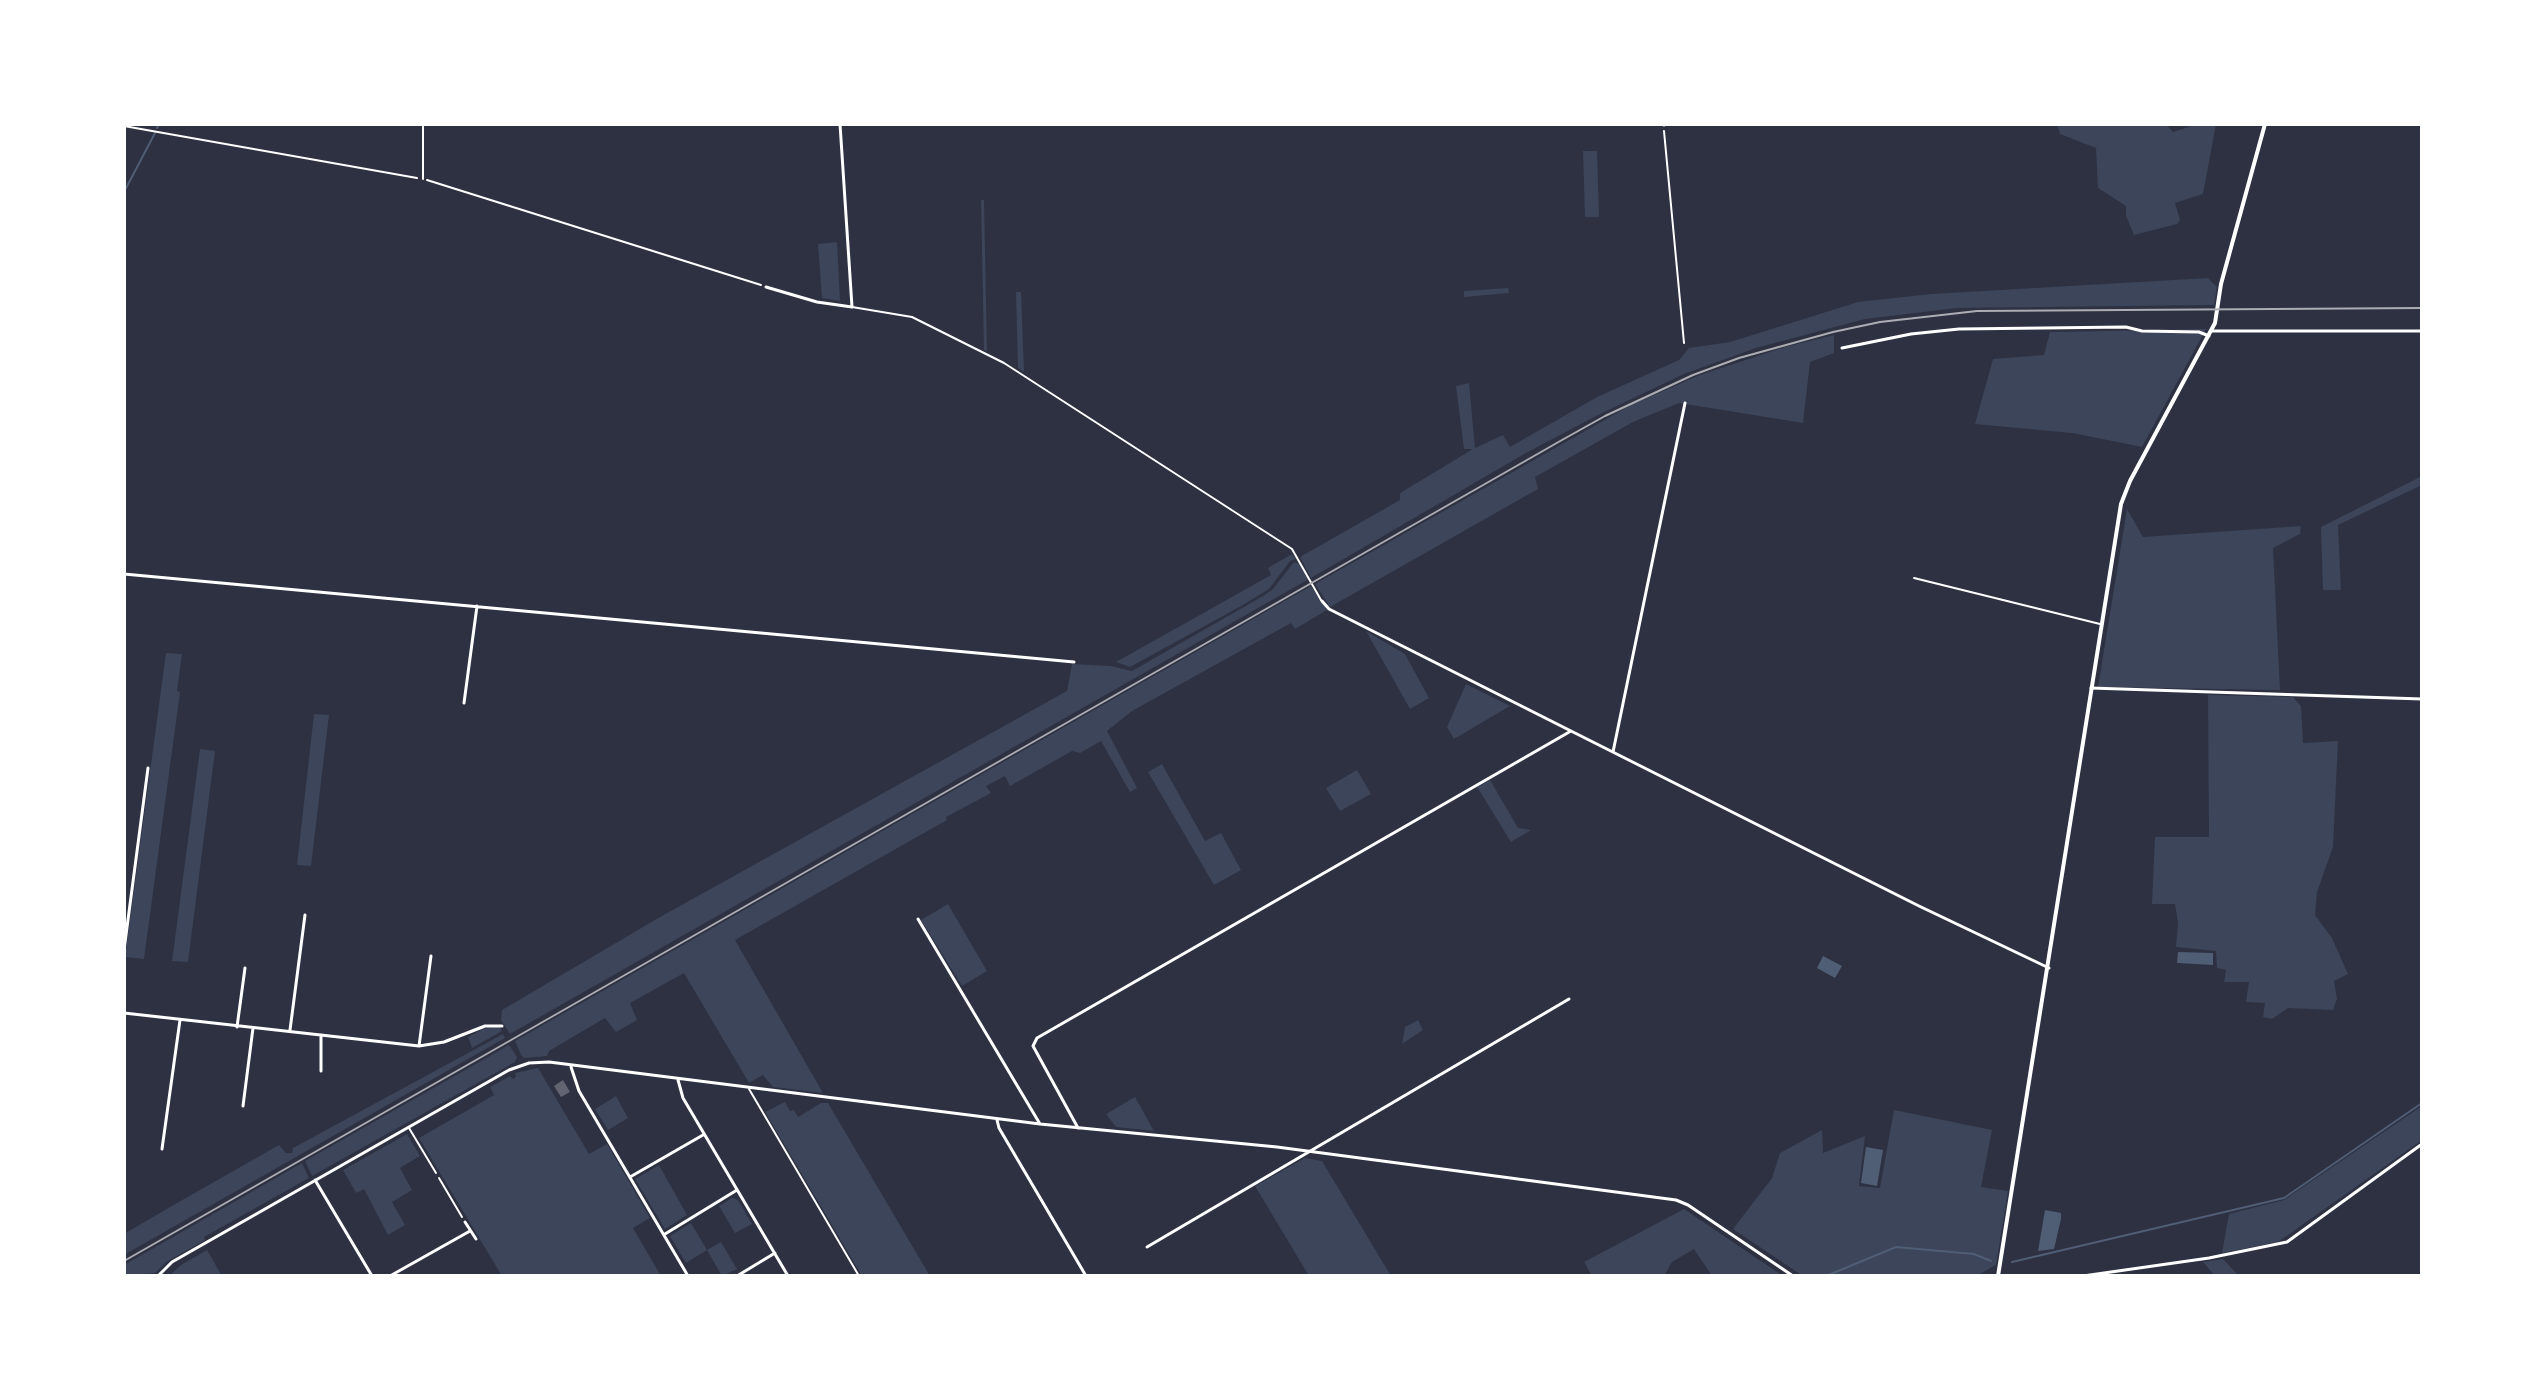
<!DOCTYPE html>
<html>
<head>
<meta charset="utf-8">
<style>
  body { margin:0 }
  #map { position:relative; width:2546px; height:1400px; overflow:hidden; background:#2d3142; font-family:"Golos Text",sans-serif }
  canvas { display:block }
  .frame { position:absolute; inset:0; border:126px solid #fff; pointer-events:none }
</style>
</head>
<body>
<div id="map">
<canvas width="2546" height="1400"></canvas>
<div class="frame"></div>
</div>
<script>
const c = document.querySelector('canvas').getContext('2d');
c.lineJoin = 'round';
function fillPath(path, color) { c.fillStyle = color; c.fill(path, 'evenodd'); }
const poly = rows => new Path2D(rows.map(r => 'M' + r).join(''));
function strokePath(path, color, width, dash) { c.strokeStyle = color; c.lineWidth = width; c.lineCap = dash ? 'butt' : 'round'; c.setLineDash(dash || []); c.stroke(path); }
const green = poly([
  [2057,124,2166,124,2173,132,2198,124,2216,124,2203,194,2175,203,2180,220,2177,224,2134,235,2126,216,2126,206,2098,188,2096,148,2060,134],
  [1583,151,1597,151,1599,217,1585,217],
  [981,200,984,200,987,351,984,350],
  [837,242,840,301,822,298,818,244],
  [2208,278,2217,287,2214,305,1957,308,1865,319,1756,348,1684,374,1598,415,1526,453,1311,578,1300,557,1400,500,1400,493,1473,449,1464,449,1456,386,1469,383,1475,448,1503,435,1510,447,1597,397,1679,360,1689,348,1730,342,1858,302,1931,294],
  [1508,288,1509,293,1464,297,1464,291],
  [1016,292,1021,292,1024,372,1018,368],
  [2206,329,2142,447,2072,433,1975,424,1993,359,2044,355,2050,332],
  [1834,335,1834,353,1810,362,1803,423,1679,403,1633,422,1535,477,1538,489,1330,607,1315,584,1631,405,1700,375,1785,347],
  [2422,476,2422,485,2338,525,2341,590,2323,590,2321,527],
  [2127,509,2143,537,2301,526,2300,534,2273,548,2280,690,2098,687],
  [1292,554,1296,559,1290,561,1269,589,1243,605,1130,667,1116,662,1271,575,1268,568],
  [1294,562,1300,564,1309,579,510,1034,501,1020,502,1010,660,917,1067,691,1072,664,1111,666,1132,671,1263,596,1273,589],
  [1311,586,1327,610,1295,629,1291,623,1132,711,1107,731,1137,788,1130,792,1101,741,1080,753,1072,751,1010,786,1005,776,986,786,991,793,946,817,947,820,735,940,823,1093,773,1087,763,1075,749,1083,684,973,630,1003,637,1020,616,1032,605,1018,549,1051,547,1056,524,1058,521,1055,515,1041],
  [1366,631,1405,654,1429,698,1410,709],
  [166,653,182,654,177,691,180,692,144,959,125,957],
  [1466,684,1510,706,1454,739,1447,727],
  [2208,695,2293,697,2301,706,2303,743,2338,741,2333,847,2317,892,2315,915,2332,938,2348,974,2334,981,2337,999,2333,1010,2288,1008,2272,1019,2263,1017,2265,1003,2246,1002,2249,982,2224,982,2226,970,2217,968,2216,951,2176,947,2178,923,2175,904,2152,904,2155,837,2209,837],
  [314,714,329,715,311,866,297,865],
  [200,749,215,751,188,962,172,961],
  [1162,764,1205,841,1221,833,1241,870,1214,885,1148,772],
  [1357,770,1371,794,1340,811,1326,788],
  [1490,780,1518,828,1531,830,1511,842,1477,787],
  [948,904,987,971,962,986,921,920],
  [1418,1020,1423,1030,1402,1044,1405,1027],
  [499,1026,502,1031,472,1048,468,1037,483,1029],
  [503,1034,505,1038,124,1255,124,1234,170,1207,279,1145,286,1153,292,1153,293,1148],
  [509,1045,517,1057,515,1062,312,1176,305,1161],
  [538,1068,589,1154,607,1144,631,1185,650,1218,633,1228,661,1276,502,1276,419,1138,494,1095,490,1087,510,1076,513,1079,516,1077,515,1073],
  [616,1096,628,1118,608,1130,595,1109],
  [1135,1097,1154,1131,1116,1127,1106,1114],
  [785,1102,790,1111,794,1110,798,1117,821,1103,828,1103,930,1276,862,1276,765,1112],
  [2422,1106,2422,1140,2278,1242,2222,1253,2229,1214,2284,1200],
  [1894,1110,1992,1130,1981,1187,2008,1191,1996,1265,1976,1276,1803,1276,1733,1229,1772,1178,1780,1153,1822,1130,1823,1153,1865,1136,1859,1186,1880,1188],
  [407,1134,420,1156,400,1168,412,1190,392,1202,405,1225,388,1235,364,1189,356,1193,343,1170],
  [1305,1158,1322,1161,1391,1276,1309,1276,1255,1186],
  [302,1163,309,1178,204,1237,205,1240,166,1262,155,1273,124,1276,124,1265],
  [659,1165,687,1215,665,1229,635,1179],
  [732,1198,738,1200,752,1224,735,1233,719,1206],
  [1684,1209,1783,1276,1712,1276,1694,1249,1672,1262,1664,1276,1592,1276,1584,1262],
  [691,1223,707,1250,721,1242,737,1269,722,1276,707,1250,686,1263,670,1236],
  [207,1250,222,1276,169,1276,181,1265],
  [2223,1259,2239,1276,2215,1276,2203,1262]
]);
const water = poly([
  [2178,952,2213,953,2213,965,2177,963],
  [1823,956,1842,966,1835,978,1817,968],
  [1866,1147,1883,1150,1877,1186,1861,1183],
  [2045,1210,2061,1213,2061,1219,2054,1249,2038,1251]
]);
const stream = poly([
  [157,128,159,124],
  [124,192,155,133],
  [2012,1262,2284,1198,2422,1103],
  [1826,1276,1896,1247,1974,1254,1991,1261]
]);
const building = poly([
  [563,1080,570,1092,561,1097,554,1086]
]);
const path = poly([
  [124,126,417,178],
  [1664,131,1684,343],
  [427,180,761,285],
  [439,1178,462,1217]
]);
const service = poly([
  [423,179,423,124],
  [852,307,912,317,1004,363,1292,549,1321,600],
  [1914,578,2100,624],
  [749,1089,859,1276],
  [409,1128,436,1173],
  [145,1276,149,1276]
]);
const minor = poly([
  [1663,124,1664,125],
  [766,287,817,302,852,307,840,124],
  [2212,331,2422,331],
  [1842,348,1911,334,1959,329,2126,327,2142,331,2199,332,2209,336],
  [124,574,1074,662],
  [1322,601,1329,609,1571,731,1919,906,2049,968],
  [2091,688,2422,699],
  [464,703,477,606],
  [1613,752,1685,403],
  [918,919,1040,1124],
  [124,950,148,768],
  [124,1013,419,1046,444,1042,485,1026,502,1026],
  [237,1027,245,968],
  [290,1030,305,915],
  [419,1046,431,956],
  [571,1067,579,1091,688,1276],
  [321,1071,321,1035],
  [678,1080,683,1098,788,1276],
  [243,1106,253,1028],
  [997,1120,999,1128,1086,1276],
  [1078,1128,1033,1046,1037,1038,1571,731],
  [162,1149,180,1020],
  [630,1177,703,1135],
  [315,1180,372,1276],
  [465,1222,476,1239],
  [665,1234,737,1190],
  [1147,1247,1569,999],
  [158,1276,172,1262,509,1070,529,1063,549,1062,1040,1124,1277,1147,1676,1200,1688,1205,1793,1276],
  [390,1276,470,1231],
  [737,1276,775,1253],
  [2083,1276,2209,1258,2287,1242,2422,1144]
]);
const tertiary = poly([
  [1998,1276,2121,504,2130,481,2215,323,2221,284,2265,124]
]);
const rail = poly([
  [124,1261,1562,440,1605,416,1693,375,1739,358,1833,332,1880,322,1977,311,2422,308]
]);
fillPath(green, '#3c4559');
fillPath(water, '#4f5d75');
strokePath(stream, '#4f5d75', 2);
fillPath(building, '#626471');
strokePath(path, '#fff', 2);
strokePath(service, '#fff', 2);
strokePath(minor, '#fff', 3);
strokePath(tertiary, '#fff', 4);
strokePath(rail, '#abadb3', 2);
</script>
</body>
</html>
